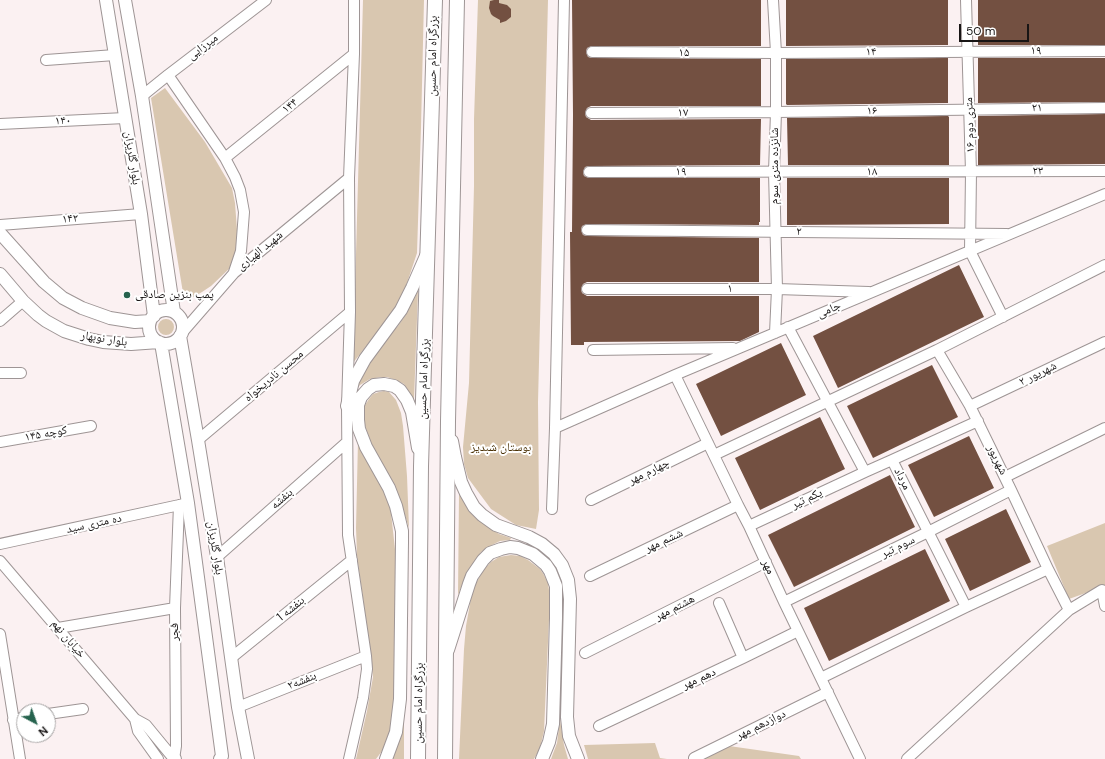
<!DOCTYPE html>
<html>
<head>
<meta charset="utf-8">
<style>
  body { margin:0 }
  #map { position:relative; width:1105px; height:759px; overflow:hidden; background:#fbf1f2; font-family:"DM Sans",sans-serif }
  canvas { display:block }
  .north { position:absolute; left:16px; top:703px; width:40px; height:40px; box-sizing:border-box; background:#fff; border:1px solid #a3a1a1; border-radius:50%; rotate:139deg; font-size:11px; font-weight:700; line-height:16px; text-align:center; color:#181515 }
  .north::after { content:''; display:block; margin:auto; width:14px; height:18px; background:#26634e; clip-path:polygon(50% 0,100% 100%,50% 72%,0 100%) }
  .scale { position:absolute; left:959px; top:24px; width:70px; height:18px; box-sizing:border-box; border:2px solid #181515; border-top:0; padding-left:5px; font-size:12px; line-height:14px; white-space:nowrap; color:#181515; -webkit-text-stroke:3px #fff; paint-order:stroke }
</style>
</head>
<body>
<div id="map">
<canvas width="1105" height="759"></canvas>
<div class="north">N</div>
<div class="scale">50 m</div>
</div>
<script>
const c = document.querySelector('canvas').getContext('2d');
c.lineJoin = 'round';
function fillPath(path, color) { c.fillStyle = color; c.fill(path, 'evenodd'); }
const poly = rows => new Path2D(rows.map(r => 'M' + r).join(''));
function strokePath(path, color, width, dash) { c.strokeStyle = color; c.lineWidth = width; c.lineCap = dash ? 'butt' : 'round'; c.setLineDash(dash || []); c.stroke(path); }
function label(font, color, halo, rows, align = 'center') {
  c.font = font + ' "DM Sans","Noto Naskh Arabic",sans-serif'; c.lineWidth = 4; c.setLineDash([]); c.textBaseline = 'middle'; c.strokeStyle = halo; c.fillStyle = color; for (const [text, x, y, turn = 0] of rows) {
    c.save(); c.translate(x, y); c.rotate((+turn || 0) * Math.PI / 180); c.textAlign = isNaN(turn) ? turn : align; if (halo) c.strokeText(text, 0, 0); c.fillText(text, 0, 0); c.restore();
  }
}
const green = poly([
  [363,0,424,0,421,127,417,253,401,301,353,363],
  [478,0,548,0,538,402,539,510,536,529,516,525,491,509,468,478,464,464,463,447,469,383,474,186,474,119],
  [165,88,205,142,232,188,235,203,237,230,236,253,230,268,211,286,202,292,193,297,184,299,151,98],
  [418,291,414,400,404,384,396,380,387,377,381,377,370,379,360,385,356,390,357,379,387,338,398,326,405,316],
  '158 327a8 8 0 1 1 16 0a8 8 0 1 1-16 0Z',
  [384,391,389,392,396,400,401,413,403,426,407,476,409,528,402,506,373,448,364,423,364,413,365,405,369,399,373,394,379,392],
  [358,440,390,504,396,558,397,679,391,733,385,747,376,759,356,759,367,711,373,677,369,640,357,556,356,528],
  [459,494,462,495,489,527,499,534,511,538,510,540,500,541,492,545,481,552,467,572,458,595],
  [1105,523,1105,586,1069,599,1047,546],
  [511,555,520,556,528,560,540,569,544,575,548,583,550,597,544,731,540,748,534,759,459,759,464,649,466,626,471,598,475,585,484,569,491,562,499,557],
  [404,719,404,759,389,759,399,737],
  [560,720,564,745,568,759,551,759,557,743],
  [655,743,660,758,667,759,588,759,584,745],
  [729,746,799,756,801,759,701,759]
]);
const building = poly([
  [494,0,499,0,499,3,507,5,511,9,511,17,506,21,500,23,500,20,493,16,491,14,489,8,490,1],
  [572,0,761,0,761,46,592,46,587,48,586,52,588,57,592,58,761,59,761,106,591,106,587,108,585,113,586,117,591,120,761,119,760,165,589,166,585,167,583,172,584,176,589,178,760,178,760,222,759,222,759,225,587,224,582,226,581,230,583,235,587,236,759,238,759,282,587,282,583,284,581,289,582,293,587,296,759,296,759,332,740,341,584,342,584,345,571,345,570,232,572,232,573,115],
  [786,0,948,0,948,45,786,46],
  [978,0,1105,0,1105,45,978,45],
  [948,58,948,103,787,105,786,104,786,59],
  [978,58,1105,58,1105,102,978,103],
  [1105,114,1105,164,978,165,978,116],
  [948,116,949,117,949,165,788,165,787,118],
  [787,178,949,178,949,224,787,225],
  [959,265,984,317,838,388,813,336],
  [781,343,806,395,721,436,696,384],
  [932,365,958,417,873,458,847,406],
  [820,417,845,469,760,510,735,458],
  [969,436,994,488,934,517,908,465],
  [890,475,915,527,794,587,768,535],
  [1006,509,1031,562,970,591,945,539],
  [925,549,950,601,829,661,804,608]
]);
const minor = poly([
  [773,0,776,53,776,112,774,172,777,289,775,333],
  [966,0,971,172,970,251,1003,317],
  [592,52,776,53,1105,51],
  [46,60,115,55],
  [168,75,225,158,235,177,240,190,244,212,241,251,234,272],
  [142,96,168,75,266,0],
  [591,113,776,112,1105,108],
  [0,124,125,118],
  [225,158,354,54],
  [589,172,1105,171],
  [0,225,141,214],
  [587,230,1007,234],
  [587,289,777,289,869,292],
  [0,321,23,301],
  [788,327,865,472,892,460,966,607],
  [181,334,234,273,349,178],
  [593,350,733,348],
  [937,350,1105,265],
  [0,373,21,373],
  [675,375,738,505,749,526,784,602,860,759],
  [970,406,1105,342],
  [555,428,675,375,1105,194],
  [198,440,350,312],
  [0,442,91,426],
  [714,455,937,350,970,406,1011,490,1048,569,966,607,821,678],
  [892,460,978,421],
  [1005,477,1105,428],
  [591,500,708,443],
  [552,509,555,428,564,0],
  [749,526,865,472],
  [0,544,184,504],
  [217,557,347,442],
  [0,561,135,719,146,725,174,759],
  [590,576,738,505],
  [784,602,928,532,1011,490],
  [719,603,743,658],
  [1069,610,1102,590,1105,606],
  [58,628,175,608],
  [0,634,20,759],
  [585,653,766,562],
  [231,658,352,560],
  [238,707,366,656],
  [48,714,83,709],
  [135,719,138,731,158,759],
  [13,720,24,718],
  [599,726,743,658,798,631],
  [694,758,828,692],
  [174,759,176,746,175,608,179,505],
  [349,759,363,698,367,669,366,656,348,535,347,406,350,312,349,178,354,54,354,0],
  [907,759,1069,610,1048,569]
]);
const major = poly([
  [106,0,141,214,154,316],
  [125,0,142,96,174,312],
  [0,233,44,282,63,298,82,308,110,318,135,322,150,321],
  [0,274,23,301,38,315,46,321,64,331,89,339,103,342,131,344,159,342],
  '149 327a17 17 0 1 1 34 0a17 17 0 1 1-34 0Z',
  [180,336,198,440,217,557,238,707,248,759],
  [161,343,188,503,222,756,220,759],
  [347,406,353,381,365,359,401,310,412,288,426,256],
  [452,441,455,457,461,482,466,493,474,507,482,515,496,525,529,537,542,544,554,554,562,565,568,580,570,599,567,717,569,736,578,759],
  [448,650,469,584,472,576,483,560,490,553,501,549,510,547,518,548,533,554,546,565,550,571,556,586,556,618,553,724,549,742,542,759],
  [174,759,175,759],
  [386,759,396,732,400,699,402,542,402,531,396,506,389,488,366,447,359,429,358,420,358,405,361,397,368,389,374,385,384,384,394,386,400,390,407,400,412,412,418,448]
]);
const highway = poly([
  [418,759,421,466,435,0],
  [445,759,448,421,457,0]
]);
const markers = [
  [127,295,4,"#26634e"]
];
const streetNames = [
  ["میرزایی",203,47,-37],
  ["۱۹",1036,51],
  ["۱۴",871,52,-1],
  ["۱۵",684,53],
  ["بزرگراه امام حسین",433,56,-89],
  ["۱۴۴",290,106,-39],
  ["۲۱",1037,108,-1],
  ["۱۶",872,111,-1],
  ["۱۷",683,113],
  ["۱۴۰",63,121,-3],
  ["۱۶ متری دوم",970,125,-92],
  ["بلوار گلریزان",132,158,81],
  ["شانزده متری سوم",775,166,-90],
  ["۲۳",1038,171],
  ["۱۹",681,172],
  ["۱۸",872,172],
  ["۱۴۲",70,219,-4],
  ["۲",799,232,1],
  ["شهید الهیاری",260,251,-39],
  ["۱",730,289],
  ["جامی",829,310,-23],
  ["بلوار نوبهار",104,339,9],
  ["شهریور ۲",1038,374,-26],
  ["محسن نادریخواه",274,376,-40],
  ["بزرگراه امام حسین",424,379,-88],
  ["کوچه ۱۴۵",46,434,-10],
  ["شهریور",997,460,64],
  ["چهارم مهر",649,472,-26],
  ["مرداد",902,479,63],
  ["بنفشه",282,499,-41],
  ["یکم تیر",807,499,-25],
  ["ده متری سید",94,524,-12],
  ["ششم مهر",664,541,-25],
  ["سوم تیر",898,547,-26],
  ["بلوار گلریزان",215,548,81],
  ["مهر",768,567,66],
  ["هشتم مهر",675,608,-27],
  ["بنفشه 1",291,609,-39],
  ["فجر",175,632,-90],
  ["خیابان نهم",68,639,50],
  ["دهم مهر",699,679,-25],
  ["بنفشه۲",302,681,-22],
  ["بزرگراه امام حسین",419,703,-89],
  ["دوازدهم مهر",761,725,-26]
];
const poiNames = [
  ["پمپ بنزین صادقی",135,295]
];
const parkNames = [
  ["بوستان شبدیز",501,448]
];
fillPath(green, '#d9c7b0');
fillPath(building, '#735041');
strokePath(minor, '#9e9595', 12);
strokePath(major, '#9e9595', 14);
strokePath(highway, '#9e9595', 16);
strokePath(minor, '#fff', 10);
strokePath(major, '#fff', 12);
strokePath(highway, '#fff', 14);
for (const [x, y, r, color] of markers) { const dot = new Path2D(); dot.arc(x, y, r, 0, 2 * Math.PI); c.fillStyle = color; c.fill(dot); strokePath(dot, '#fff', 1.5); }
label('12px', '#181515', '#fff', streetNames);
label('12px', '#181515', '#fff', poiNames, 'left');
label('12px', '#4a3105', '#fff', parkNames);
</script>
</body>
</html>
